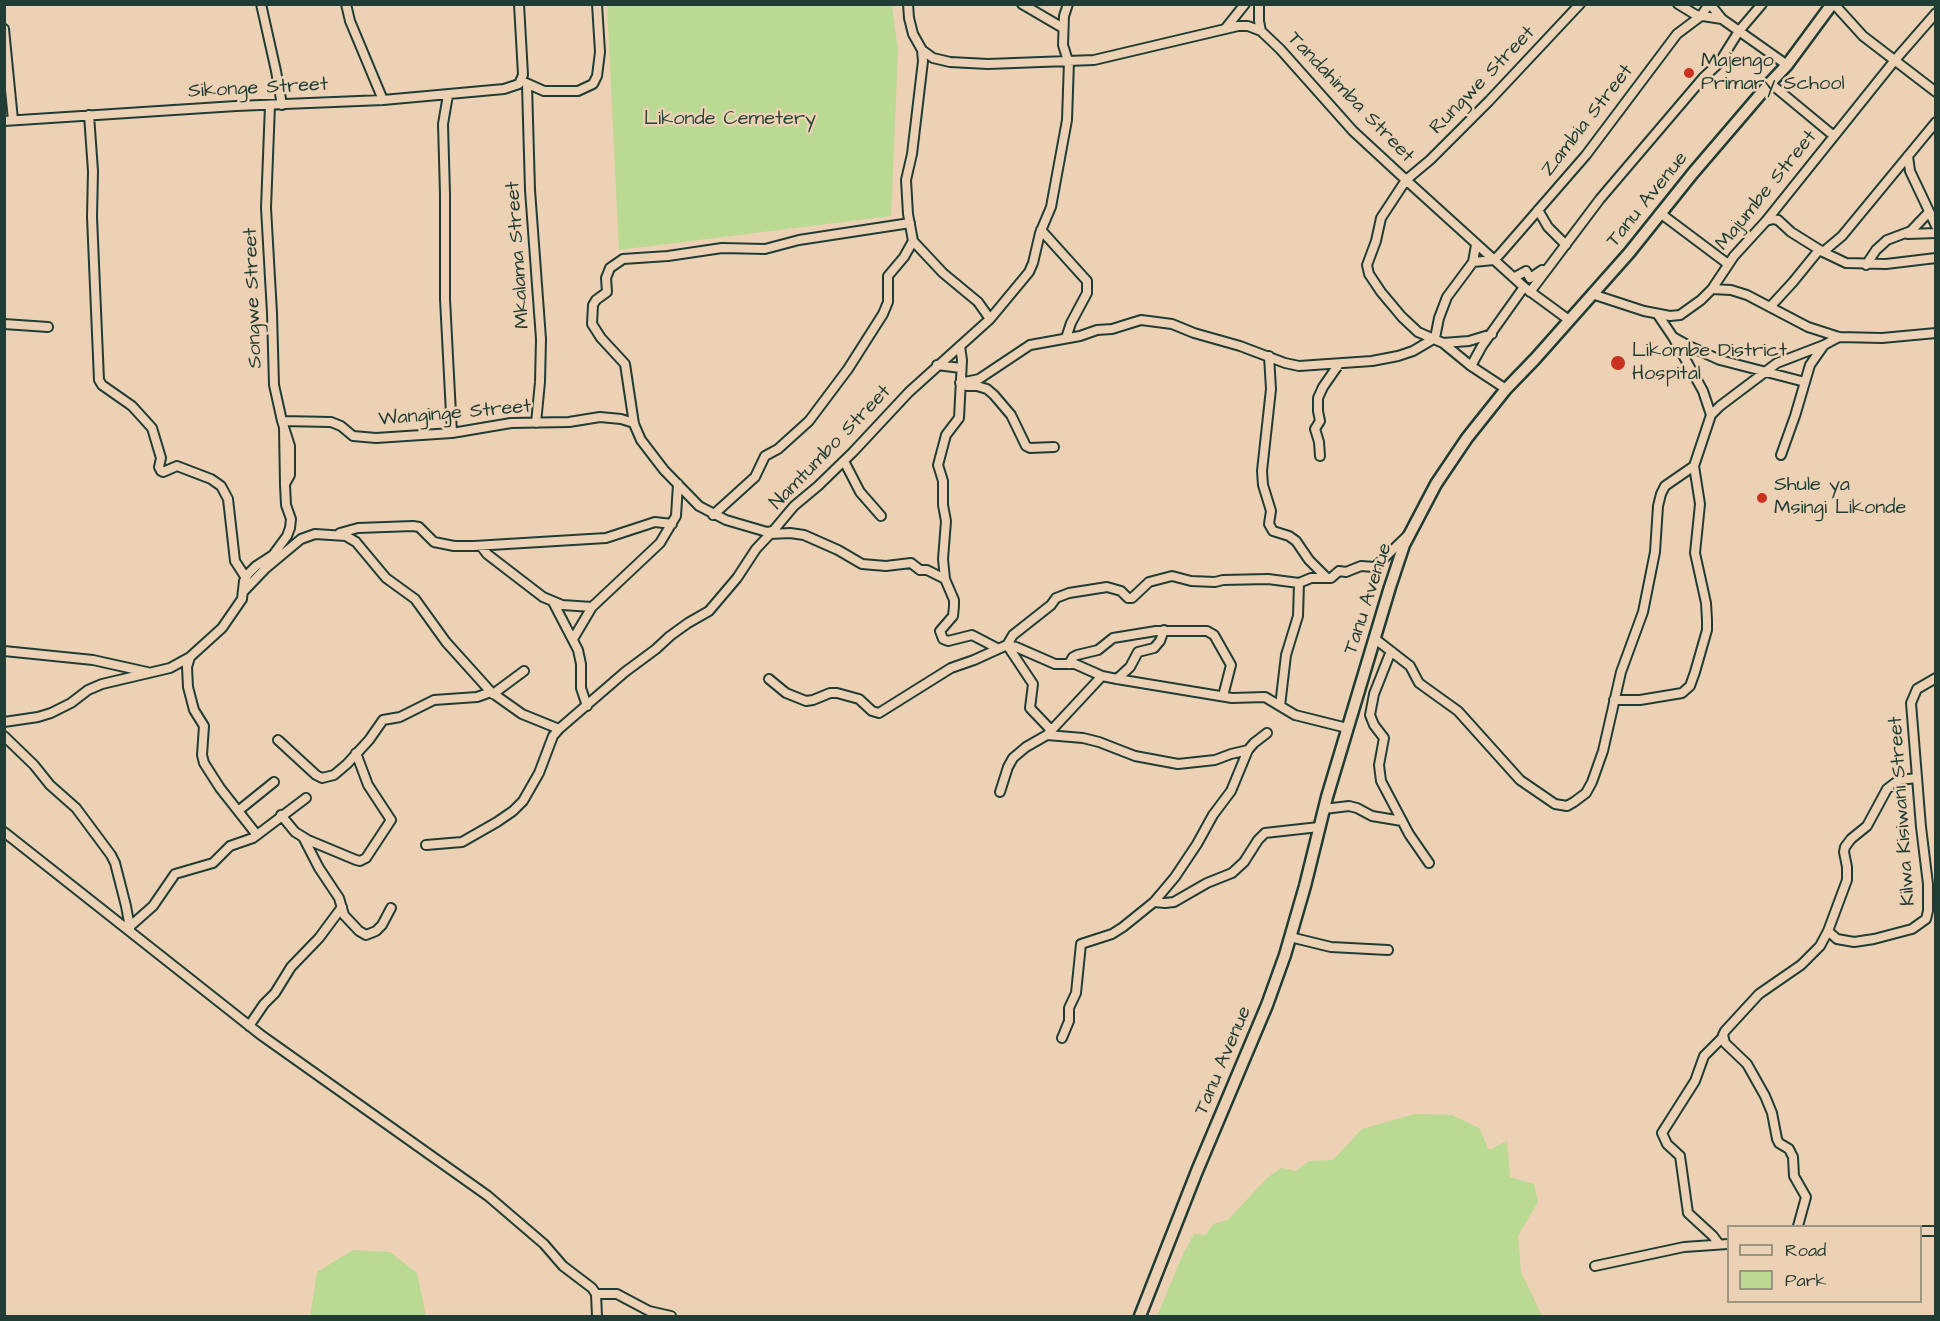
<!DOCTYPE html>
<html>
<head>
<meta charset="utf-8">
<style>
  body { margin:0 }
  #map { position:relative; width:1940px; height:1321px; overflow:hidden; background:#edd1b4; font-family:"Architects Daughter",sans-serif }
  canvas { display:block }
  .frame { position:absolute; inset:0; border:6px solid #1f3d34; pointer-events:none }
  .legend { position:absolute; left:1727px; top:1225px; width:195px; height:78px; box-sizing:border-box; background:#edd1b4; border:2px solid #9b9681; margin:0; padding:8px 10px; list-style:none; font-size:18px; color:#1f3d34 }
  .legend li { display:flex; align-items:center; gap:12px; height:30px }
  .legend b { width:30px; border:2px solid #9b9681 }
</style>
</head>
<body>
<div id="map">
<canvas width="1940" height="1321"></canvas>
<div class="frame"></div>
<ul class="legend">
<li><b style="height:8px;background:#edd1b4"></b>Road</li>
<li><b style="height:16px;background:#bad992"></b>Park</li>
</ul>
</div>
<script>
const c = document.querySelector('canvas').getContext('2d');
c.lineJoin = 'round';
function fillPath(path, color) { c.fillStyle = color; c.fill(path, 'evenodd'); }
const poly = rows => new Path2D(rows.map(r => 'M' + r).join(''));
function strokePath(path, color, width, dash) { c.strokeStyle = color; c.lineWidth = width; c.lineCap = dash ? 'butt' : 'round'; c.setLineDash(dash || []); c.stroke(path); }
function label(font, color, halo, rows, align = 'center') {
  c.font = font + ' "Architects Daughter",sans-serif'; c.lineWidth = 5; c.setLineDash([]); c.textBaseline = 'middle'; c.strokeStyle = halo; c.fillStyle = color; for (const [text, x, y, turn = 0] of rows) {
    c.save(); c.translate(x, y); c.rotate((+turn || 0) * Math.PI / 180); c.textAlign = isNaN(turn) ? turn : align; if (halo) c.strokeText(text, 0, 0); c.fillText(text, 0, 0); c.restore();
  }
}
const green = poly([
  [607,5,892,5,898,51,891,216,619,250],
  [1414,1114,1452,1115,1479,1128,1489,1150,1507,1141,1510,1177,1534,1184,1538,1202,1518,1236,1521,1272,1542,1316,1157,1316,1184,1252,1194,1234,1206,1235,1213,1224,1228,1220,1267,1178,1281,1168,1296,1171,1309,1161,1333,1160,1362,1129],
  [353,1250,390,1252,417,1273,426,1316,310,1316,317,1272]
]);
const street = poly([
  [261,4,276,71,282,105],
  [346,4,350,21,383,100],
  [908,4,909,18,913,34,922,50,933,58,950,62,988,64,1094,60,1238,26,1248,26,1261,31,1280,49,1353,131,1406,180,1524,287,1569,320],
  [1022,4,1063,28],
  [1259,4,1259,21,1261,31],
  [1678,4,1696,15,1722,19],
  [1710,4,1722,19,1787,65],
  [1834,4,1863,36,1936,92],
  [4,29,13,120],
  [1225,29,1245,4],
  [922,50,923,61,912,154,906,180,908,214,913,241,943,273,978,302,990,319],
  [1068,61,1063,45,1064,16,1068,4],
  [526,83,544,91,578,91,593,84,597,76,600,52,597,4],
  [1770,83,1834,136],
  [527,85,530,190,541,339,540,382,536,423],
  [448,95,443,124,445,194,445,299,452,433],
  [270,105,266,208,272,313,274,385,282,421,290,446,290,475,285,484],
  [89,115,93,171,92,217,99,380,102,385,132,406,152,428,161,458,159,467,161,471,163,472,177,466,211,479,221,486,228,499,235,561,246,578],
  [4,121,236,106,383,100,504,89,519,84,523,75,519,4],
  [1908,156,1910,171,1936,226],
  [1538,210,1548,227,1566,245],
  [1660,213,1728,264],
  [1766,221,1773,219,1778,220,1791,232,1823,252,1846,263,1886,264,1936,258],
  [910,223,799,240,765,249,722,248,668,256,623,259,610,268,606,278,607,292,596,300,593,305,592,324,601,338,625,364,634,424,641,440,664,470,699,506,726,520,767,532,773,531,794,506,818,486,853,452,909,392,990,319,1000,307,1029,272,1033,263,1040,233,1051,207,1067,120,1069,61],
  [1041,230,1087,281,1087,293,1071,323,1066,338],
  [1908,234,1936,233],
  [1823,252,1842,236,1936,122],
  [1473,262,1494,260,1500,254,1586,155,1677,34,1701,16,1709,4],
  [1866,265,1876,250,1887,240,1911,231,1929,212],
  [1515,277,1526,271,1530,278,1542,270],
  [1712,289,1731,290,1747,295,1808,327,1839,337,1882,338,1936,333],
  [1530,292,1600,199,1703,78,1719,63,1739,31,1762,4],
  [1592,294,1644,311,1670,316,1680,315,1701,300,1712,289,1734,256,1766,221,1895,60,1936,13],
  [1770,307,1793,282,1819,250],
  [1658,315,1673,337,1703,391,1711,415],
  [4,324,48,327],
  [1673,337,1691,347,1720,360,1805,382],
  [1443,343,1469,341,1492,334],
  [1269,356,1271,389,1262,471,1263,485,1271,511,1269,524,1273,531,1289,536,1296,541,1309,560,1326,577],
  [937,365,961,368],
  [1471,366,1482,346,1524,287],
  [960,383,979,379,1030,345,1080,336,1097,330,1112,329,1141,320,1172,324,1194,333,1240,346,1285,363,1299,366,1372,361,1398,356,1413,351,1435,338,1439,318,1447,297,1473,262,1476,245],
  [967,386,977,386,987,389,994,395,1011,415,1026,446,1030,448,1054,447],
  [1506,389,1471,366,1443,343,1418,332,1402,317,1381,292,1369,274,1367,265,1376,241,1381,218,1406,180,1430,160,1489,101,1580,4],
  [282,421,331,422,341,426,353,436,376,438,452,433,511,423,569,422,600,417,621,419,634,423],
  [1781,455,1795,416,1810,365,1824,345],
  [1320,456,1319,442,1315,429,1320,421,1318,411,1318,398,1323,387,1339,364],
  [844,461,860,492,881,516],
  [713,515,755,477,765,456,778,449,809,421,848,369,883,314,888,302,888,276,904,257,913,241],
  [340,533,358,528,413,526,419,527,434,542,454,546,474,546,606,538,655,522,672,524],
  [770,534,790,533,804,535,838,550,862,564,886,566,911,563,920,570,927,570,945,579,954,600,954,606,953,616,940,631,943,639,948,641,972,635,997,648],
  [481,546,487,554,543,597,562,605,592,607],
  [945,579,943,559,946,521,943,505,943,481,938,465,946,435,959,418,962,360,960,346],
  [243,592,265,569,301,539,315,534,346,536,356,542,386,578,415,599,446,642,491,692,522,714,559,729],
  [553,602,578,650,581,664,581,688,587,706],
  [1374,638,1410,666,1419,683,1458,711,1520,780,1555,804,1567,806,1574,802,1586,793,1592,782,1603,751,1621,672,1643,612,1655,552,1658,506,1661,494,1665,486,1694,466,1711,415,1720,406,1777,363,1824,345,1839,337],
  [573,639,592,607,660,543,676,516,678,484],
  [4,651,93,660,147,672],
  [1391,651,1374,694,1370,715,1374,725,1384,738,1379,765,1381,781,1409,834,1429,863],
  [190,657,187,667,188,687,194,710,204,726,202,755,204,763,220,788,257,835],
  [1069,664,1073,657,1077,655,1098,650,1113,638,1156,631,1207,631,1214,635,1231,665,1223,696],
  [769,679,786,693,806,701,813,700,830,693,837,693,859,699,872,711,879,713,951,668,974,660,1007,645,1016,647,1055,664,1075,664,1102,676,1117,679,1232,698,1265,697,1295,715,1347,728],
  [1117,679,1130,667,1138,652,1154,648,1160,641,1164,630],
  [493,694,524,671],
  [1614,700,1640,700,1682,693,1690,686,1695,672,1707,630,1707,620,1706,603,1695,553,1700,504,1694,466],
  [1280,706,1286,655,1298,616,1299,583],
  [4,722,38,717,51,713,71,703,88,690,102,684,170,668,190,657,222,628,242,599,244,581,248,574,256,566,273,555,287,536,290,528,291,519,286,505,285,485,284,428],
  [1051,730,1030,708,1033,684,1007,645,1013,635,1051,605,1056,598,1069,593,1107,587,1121,591,1128,598,1132,598,1149,582,1172,576,1191,581,1215,582,1223,580,1268,579,1299,583,1311,578,1331,578,1339,571,1346,572,1361,566,1375,567,1407,536],
  [1047,735,1083,738,1099,742,1135,756,1178,764,1215,760,1231,754,1248,750],
  [4,736,34,765,50,785,76,808,111,855,115,863,126,906,130,928],
  [278,740,316,775,322,778,334,775,347,764,369,740,383,720,400,717,434,700,477,697,491,692],
  [1000,792,1008,767,1013,758,1026,747,1047,735,1102,676],
  [1324,809,1349,806,1357,808,1372,816,1402,821],
  [238,811,274,782],
  [281,815,295,832,308,840,356,860,360,861,366,858,391,820,368,785,356,753],
  [4,832,261,1035,488,1196,544,1244,563,1266,592,1288,596,1294,597,1316],
  [303,837,319,868,339,898,344,915,359,931,366,935,376,931,382,925,391,908],
  [426,845,462,842,497,822,513,811,523,801,539,773,553,736,559,729,625,672,656,649,670,636,688,623,709,611,737,578,756,549,772,532],
  [1154,902,1165,903,1174,902,1207,883,1232,873,1244,862,1258,840,1265,833,1319,827],
  [127,929,153,906,175,874,213,863,230,846,253,838,306,798],
  [1828,931,1837,939,1854,942,1874,939,1912,929,1926,919,1928,911,1928,884,1921,827,1911,703,1917,689,1936,678],
  [1290,937,1331,947,1388,950],
  [249,1026,264,1004,275,993,291,967,319,938,342,907],
  [1062,1038,1069,1021,1069,1008,1076,993,1081,944,1112,934,1123,927,1154,902,1175,877,1197,844,1213,815,1231,791,1248,750,1254,743,1267,733],
  [1798,1226,1806,1197,1794,1176,1793,1157,1789,1149,1779,1143,1777,1139,1772,1113,1765,1096,1747,1064,1725,1043,1723,1035,1725,1031,1759,994,1801,965,1820,946,1828,931,1847,880,1847,867,1844,852,1845,847,1851,839,1867,826,1887,789,1899,780,1917,778],
  [1920,1231,1936,1231],
  [1719,1244,1713,1236,1688,1213,1680,1156,1667,1144,1662,1133,1695,1081,1704,1056,1723,1037],
  [1595,1266,1684,1247,1728,1244],
  [596,1294,617,1294,649,1311,671,1316]
]);
const secondary = poly([
  [1140,1316,1197,1171,1267,1005,1285,955,1305,886,1327,797,1390,587,1404,545,1436,484,1467,438,1506,389,1535,359,1629,253,1693,173,1770,83,1787,65,1832,4]
]);
const markers = [
  [1689,73,6,"#c8321e"],
  [1618,363,8,"#c8321e"],
  [1762,498,6,"#c8321e"]
];
const poiNames = [
  ["Majengo",1701,62],
  ["Primary School",1701,85],
  ["Likombe District",1632,352],
  ["Hospital",1632,375],
  ["Shule ya",1774,486],
  ["Msingi Likonde",1774,509]
];
const streetNames = [
  ["Rungwe Street",1483,81,-46],
  ["Sikonge Street",258,89,-3],
  ["Tandahimba Street",1350,98,46],
  ["Zambia Street",1588,121,-52],
  ["Majumbe Street",1767,191,-51],
  ["Tanu Avenue",1648,200,-51],
  ["Mkalama Street",519,255,-94],
  ["Songwe Street",254,298,-92],
  ["Wanginge Street",455,414,-5],
  ["Namtumbo Street",831,448,-46],
  ["Tanu Avenue",1369,599,-72],
  ["Kilwa Kisiwani Street",1903,811,-94],
  ["Tanu Avenue",1224,1061,-67]
];
const parkNames = [
  ["Likonde Cemetery",730,120]
];
fillPath(green, '#bad992');
strokePath(street, '#1f3d34', 12);
strokePath(secondary, '#1f3d34', 15);
strokePath(street, '#edd1b4', 8);
strokePath(secondary, '#edd1b4', 10);
for (const [x, y, r, color] of markers) { const dot = new Path2D(); dot.arc(x, y, r, 0, 2 * Math.PI); c.fillStyle = color; c.fill(dot); strokePath(dot, '#edd1b4', 2); }
label('20px', '#1f3d34', '#edd1b4', poiNames, 'left');
label('20px', '#1f3d34', '#edd1b4', streetNames);
label('20px', '#274539', '#edd1b4', parkNames);
</script>
</body>
</html>
